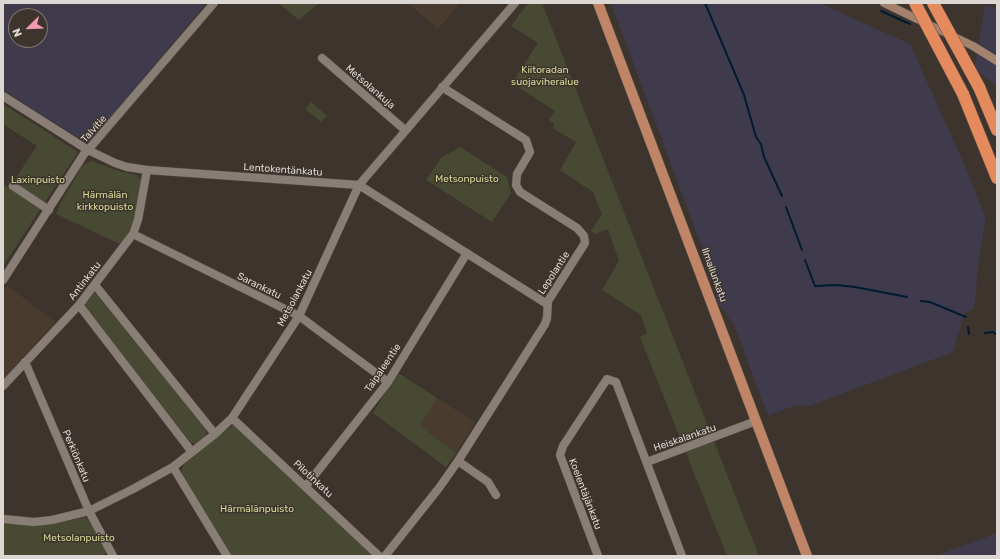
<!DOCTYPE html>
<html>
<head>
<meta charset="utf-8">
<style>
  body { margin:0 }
  #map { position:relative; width:1000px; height:559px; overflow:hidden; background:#3d342d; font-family:Rubik,sans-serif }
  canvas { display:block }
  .frame { position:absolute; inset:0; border:4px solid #ddd7d3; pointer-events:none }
  .north { position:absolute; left:8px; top:8px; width:40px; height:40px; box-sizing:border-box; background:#3d342d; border:1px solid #7d756f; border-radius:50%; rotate:247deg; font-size:11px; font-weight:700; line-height:16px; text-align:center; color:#ddd7d3 }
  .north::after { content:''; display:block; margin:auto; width:14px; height:18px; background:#f19ab2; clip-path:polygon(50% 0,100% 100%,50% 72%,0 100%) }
</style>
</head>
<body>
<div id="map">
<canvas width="1000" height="559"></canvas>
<div class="frame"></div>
<div class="north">N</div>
</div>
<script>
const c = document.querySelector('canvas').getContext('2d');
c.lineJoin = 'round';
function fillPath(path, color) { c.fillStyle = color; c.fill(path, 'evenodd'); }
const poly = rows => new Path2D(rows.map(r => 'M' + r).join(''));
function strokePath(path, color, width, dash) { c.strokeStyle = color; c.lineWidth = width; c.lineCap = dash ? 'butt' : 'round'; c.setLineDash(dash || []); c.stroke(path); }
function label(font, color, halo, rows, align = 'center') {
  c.font = font + ' Rubik,sans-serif'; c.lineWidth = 3; c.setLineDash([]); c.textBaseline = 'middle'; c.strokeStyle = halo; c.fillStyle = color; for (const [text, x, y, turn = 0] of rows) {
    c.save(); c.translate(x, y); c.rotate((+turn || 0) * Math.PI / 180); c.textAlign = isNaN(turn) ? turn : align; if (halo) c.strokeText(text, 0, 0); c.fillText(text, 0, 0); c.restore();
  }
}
const built = poly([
  [408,3,460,3,438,29],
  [7,285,55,322,3,379,3,290],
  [437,398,475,422,456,453,419,426]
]);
const industrial = poly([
  [3,3,206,3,88,144,3,90],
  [16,16,40,16,40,40,16,40],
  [611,3,819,3,910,44,966,168,986,219,980,251,974,308,964,314,953,352,809,406,796,405,768,416,734,325,716,300,715,282],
  [985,5,997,8,997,86,974,69],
  [997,533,997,556,936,556]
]);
const green = poly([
  [278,3,319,3,299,20],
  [528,3,542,3,759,556,727,556,640,337,647,333,641,315,602,290,619,261,608,229,595,234,591,231,602,214,593,192,560,170,576,142,552,128,555,124,549,120,555,111,512,83,538,43,511,26],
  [311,102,327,116,321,122,305,109],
  [3,104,78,152,3,266,3,184,9,188,37,146,3,124],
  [460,147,507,177,511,193,492,222,426,180,441,158],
  [91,161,119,171,137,175,142,181,136,217,122,245,56,214,60,204,83,165],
  [93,293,100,295,206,430,205,438,196,444,191,443,86,309,85,304],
  [397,372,437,398,420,426,456,453,446,467,373,413],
  [235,423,375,556,231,556,182,475,182,469,184,464],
  [86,517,92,523,107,553,102,556,3,556,3,523,50,524]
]);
const stream = poly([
  [705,3,744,95,756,137,761,144,764,157,782,196],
  [881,11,910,24],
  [786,207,802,250],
  [805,260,815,286,837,285,855,287,907,297],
  [921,301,930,302,966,317],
  [968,327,969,334],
  [985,333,993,332,997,335]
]);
const minor = poly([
  [322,58,405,130],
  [88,150,214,3],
  [13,186,49,210],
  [133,234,299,316,388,382],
  [95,285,215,434],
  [79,305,192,452],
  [25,362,89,511,113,556],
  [3,386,79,305,133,234,138,220,147,170],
  [232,418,379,556],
  [458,461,488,482,496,495],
  [647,462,756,421],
  [173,467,227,556],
  [306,486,388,382,467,253],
  [3,519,34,522,52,520,89,511,133,489,173,467,215,434,232,418,299,316,359,185,547,304],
  [385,556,439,488,458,461,545,324,547,318,548,301,585,243,584,236,577,228,520,192,516,185,517,174,530,152,526,140,442,87],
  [598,556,560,455,563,446,607,379,616,382,682,556]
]);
const tertiary = poly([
  [3,96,88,150,115,163,127,167,147,170,359,185,515,3],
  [3,280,84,154,88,150]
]);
const secondary = poly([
  [884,3,973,46,997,61]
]);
const primary = poly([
  [598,3,807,556]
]);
const motorway = poly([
  [979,87,997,130],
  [963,94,997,178]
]);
const motorwayBridge = poly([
  [915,3,963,94],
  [933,3,979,87]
]);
const parkNames = [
  ["Kiitoradan",545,70],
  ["suojaviheralue",545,82],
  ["Metsonpuisto",467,179],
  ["Laxinpuisto",38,180],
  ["Härmälän",105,195],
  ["kirkkopuisto",105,207],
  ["Härmälänpuisto",257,509],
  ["Metsolanpuisto",79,538]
];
const streetNames = [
  ["Metsolankuja",370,87,41],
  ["Talvitie",94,129,-48],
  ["Lentokentänkatu",283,170,4],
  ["Lepolantie",554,273,-57],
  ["Ilmailunkatu",714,275,70],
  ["Antinkatu",85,281,-52],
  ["Sarankatu",259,286,26],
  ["Metsolankatu",295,298,-62],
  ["Taipaleentie",383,368,-56],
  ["Heiskalankatu",685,438,-19],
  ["Perkiönkatu",76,456,67],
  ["Pilotinkatu",313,479,43],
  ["Koelentäjänkatu",585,494,69]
];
fillPath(built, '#4a3b2f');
fillPath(industrial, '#3f3b4c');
fillPath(green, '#474932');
strokePath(stream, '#011b33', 2);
strokePath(minor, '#58504a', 9);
strokePath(tertiary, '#58504a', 9);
strokePath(secondary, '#58504a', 9);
strokePath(primary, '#58504a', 11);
strokePath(motorway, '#58504a', 13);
strokePath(minor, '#897e75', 8);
strokePath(tertiary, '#897e75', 8);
strokePath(secondary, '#a4826e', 8);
strokePath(primary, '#c08566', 10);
strokePath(motorway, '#e48a5c', 12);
strokePath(motorwayBridge, '#58504a', 13, []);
strokePath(motorwayBridge, '#e48a5c', 12);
label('10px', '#d3d895', '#3d342d', parkNames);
label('10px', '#ddd7d3', '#3d342d', streetNames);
</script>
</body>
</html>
